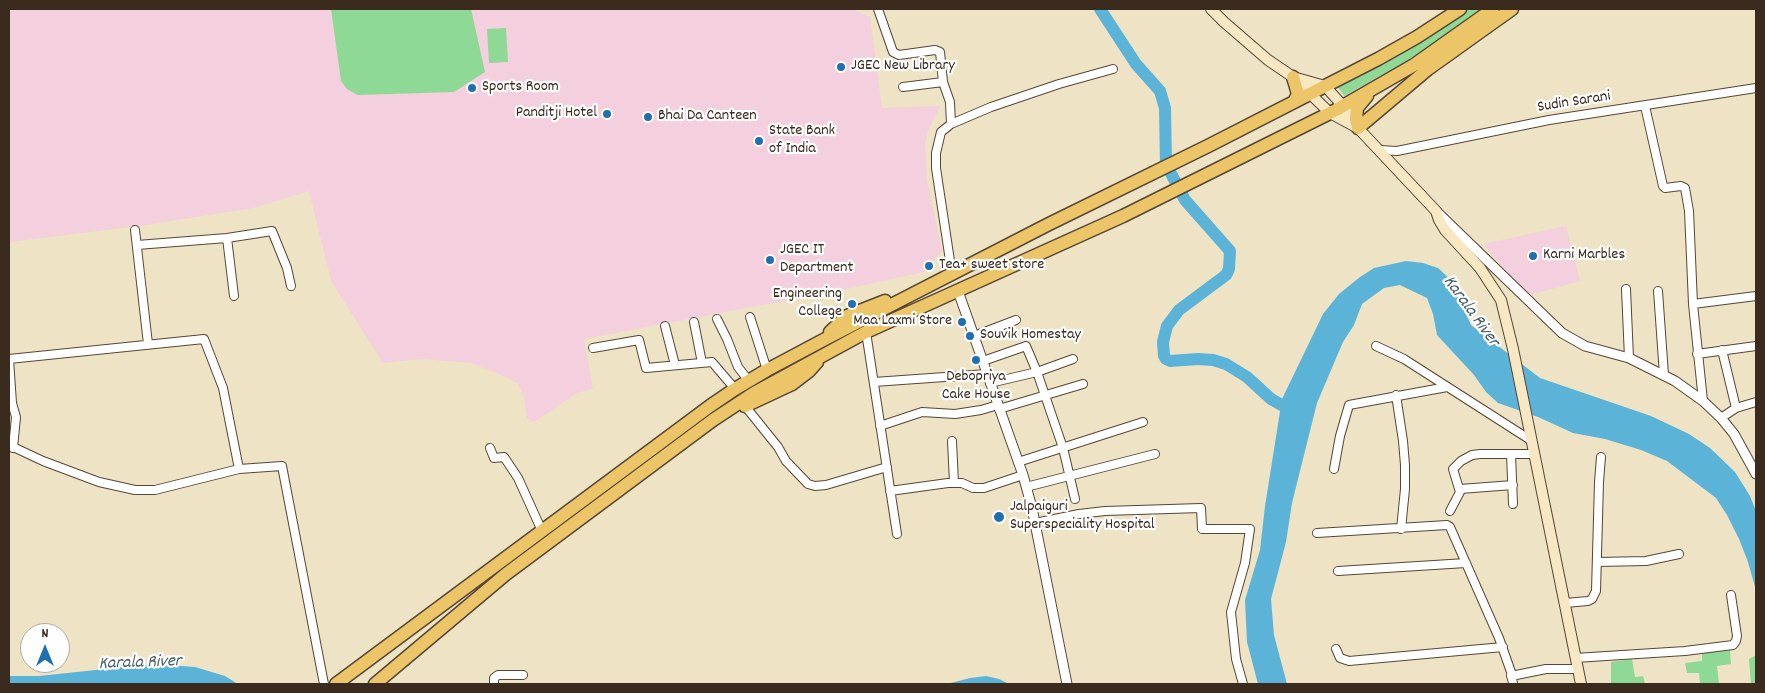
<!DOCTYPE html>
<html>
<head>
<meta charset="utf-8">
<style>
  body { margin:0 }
  #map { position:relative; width:1765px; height:693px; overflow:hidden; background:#eee3c4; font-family:Dekko,sans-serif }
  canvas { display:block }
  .frame { position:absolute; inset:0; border:10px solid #3b2a1e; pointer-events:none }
  .north { position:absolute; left:20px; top:623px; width:50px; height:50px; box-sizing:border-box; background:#fff; border:1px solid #b1aaa5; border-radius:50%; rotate:0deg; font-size:14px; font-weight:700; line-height:20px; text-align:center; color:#3b2a1e }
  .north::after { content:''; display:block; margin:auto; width:18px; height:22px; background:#1f6fb2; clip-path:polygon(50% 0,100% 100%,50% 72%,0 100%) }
</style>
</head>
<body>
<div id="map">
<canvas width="1765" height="693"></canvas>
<div class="frame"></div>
<div class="north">N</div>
</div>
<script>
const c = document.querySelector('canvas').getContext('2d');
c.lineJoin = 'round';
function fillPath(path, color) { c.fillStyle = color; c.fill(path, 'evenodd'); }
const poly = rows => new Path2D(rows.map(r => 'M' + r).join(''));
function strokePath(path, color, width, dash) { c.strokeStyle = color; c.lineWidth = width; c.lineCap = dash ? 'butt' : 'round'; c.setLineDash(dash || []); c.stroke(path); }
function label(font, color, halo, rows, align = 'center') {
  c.font = font + ' Dekko,sans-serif'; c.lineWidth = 4.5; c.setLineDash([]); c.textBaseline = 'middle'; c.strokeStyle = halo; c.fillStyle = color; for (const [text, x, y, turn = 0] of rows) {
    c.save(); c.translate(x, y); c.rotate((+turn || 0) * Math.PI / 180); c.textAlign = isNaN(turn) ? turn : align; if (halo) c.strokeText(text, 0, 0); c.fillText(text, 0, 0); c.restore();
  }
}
const built = poly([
  [9,9,852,9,870,17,882,108,940,106,928,131,925,143,927,181,942,251,924,272,851,288,584,339,593,389,577,393,534,422,527,418,524,396,517,383,501,375,472,363,421,359,383,363,331,281,309,191,253,208,146,225,9,242],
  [1566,226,1580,281,1527,296,1483,244]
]);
const green = poly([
  [331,9,471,9,485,72,454,92,358,95,354,93,347,89,341,81],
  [1465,9,1484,9,1441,41,1344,96,1337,86],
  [506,28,508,62,489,63,487,29],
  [1730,650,1731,664,1717,666,1719,684,1700,684,1699,673,1687,673,1685,663,1702,661,1702,653],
  [1754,656,1756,657,1756,684,1751,684,1749,659],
  [1632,659,1635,677,1643,676,1645,684,1611,684,1611,662]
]);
const water = poly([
  [1406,261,1423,263,1438,268,1451,280,1471,325,1540,378,1651,416,1689,434,1710,448,1735,472,1750,496,1756,511,1756,590,1747,559,1739,539,1727,515,1716,498,1667,461,1641,450,1605,439,1573,433,1538,417,1498,403,1486,392,1474,375,1437,335,1433,314,1427,298,1400,285,1384,288,1362,304,1354,325,1343,342,1317,403,1292,503,1286,542,1271,599,1274,635,1287,684,1258,684,1247,642,1245,600,1260,550,1265,506,1282,399,1323,314,1339,294,1360,277,1374,268],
  [153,664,195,667,225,676,238,684,9,684,9,676,39,676],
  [986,676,999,679,1009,684,947,684,970,678]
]);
const river = poly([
  [1100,9,1136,64,1160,91,1165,108,1166,164,1185,200,1230,251,1229,269,1226,275,1179,310,1167,326,1163,342,1164,356,1166,359,1170,361,1198,359,1213,360,1226,364,1247,377,1271,399,1296,413]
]);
const minor = poly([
  [878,9,893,52,899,55,935,50,940,52,943,82,950,102,951,124,941,132,936,153,936,168,952,274],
  [903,87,943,82],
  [1645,106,1663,186,1665,188,1681,186,1685,188,1689,211,1693,304,1703,401],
  [951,124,991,107,1059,84,1113,69],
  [1379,150,1397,151,1549,120,1756,88],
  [135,230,148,344],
  [227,238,234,296],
  [137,245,227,238,272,231,287,268,291,286],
  [1626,289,1629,358],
  [1658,291,1664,375],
  [1693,304,1756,296],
  [750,317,767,370],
  [717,319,727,339,738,367,749,381],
  [694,322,702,363],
  [665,326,675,365],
  [866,332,897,534],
  [974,336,1016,320],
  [1376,346,1404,359,1532,441],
  [593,348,639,340,646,368,712,362,735,389],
  [1722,350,1736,408],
  [1697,354,1756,346],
  [983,361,1026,346,1037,372,1063,448,1075,499],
  [874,382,987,374],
  [990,383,1037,372,1073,359],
  [1396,395,1403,441,1405,465,1405,489,1401,529],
  [745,406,778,447,786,461,808,484,815,486,826,485,887,467],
  [999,409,1083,384],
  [1721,418,1736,408,1756,402],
  [880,426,922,412,955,414,981,410,998,405],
  [952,441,954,483],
  [11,446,43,461,99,482,135,490,155,490,239,469],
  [13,448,16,417,12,403,9,359,204,339,223,388,239,469,282,466,324,684],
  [490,448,494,458,504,457,518,478,542,531],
  [1511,454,1513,504],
  [1018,462,1143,422],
  [1334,469,1340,436,1349,405,1447,387],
  [1026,487,1155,454],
  [1460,489,1513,485],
  [890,491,948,483,962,483,973,488,984,488,1023,475],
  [1450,511,1460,492,1453,469,1461,461,1472,455,1480,454,1534,454],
  [1035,523,1079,514,1105,511,1201,508,1202,529,1250,529,1245,563,1231,612,1236,659,1243,684],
  [1317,533,1447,525,1450,527,1499,638,1511,672,1513,684],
  [1597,562,1646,561,1679,554],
  [1338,571,1466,563],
  [1565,603,1588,601,1592,599,1596,591,1599,482,1601,457],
  [1336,649,1340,658,1349,661,1503,647],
  [1575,658,1685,651,1733,645,1736,641,1737,636,1731,595],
  [1511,676,1546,669,1577,669],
  [494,684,494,678,498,675,523,675]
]);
const tertiary = poly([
  [1436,211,1562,333,1585,346,1629,358,1675,381,1703,401,1721,418,1734,434,1756,474],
  [958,291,1023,475,1032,508,1067,684]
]);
const secondary = poly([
  [1211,9,1224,22,1268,60,1293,77,1330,113,1358,128,1343,106,1325,86,1293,77],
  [1358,128,1436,211,1439,220,1445,230,1480,268,1501,300,1513,349,1581,684]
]);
const trunk = poly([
  [1293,77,1298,94,1294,102],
  [1367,96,1357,108,1356,119,1358,128,1428,69,1512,9],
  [830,332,847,316,885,301],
  [745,406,792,384,809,371,817,362],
  [336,684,710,406,735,389,767,370,829,337,1049,224,1208,146,1378,59,1417,37,1460,9],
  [375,684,506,574,713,420,754,393,866,332,1123,216,1336,110,1414,65,1493,9]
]);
const markers = [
  [841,67,5,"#1f6fb2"],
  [472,88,5,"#1f6fb2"],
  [607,114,5,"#1f6fb2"],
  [648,117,5,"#1f6fb2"],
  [759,141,5,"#1f6fb2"],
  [1533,256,5,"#1f6fb2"],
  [770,260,5,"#1f6fb2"],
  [929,266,5,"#1f6fb2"],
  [852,304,5,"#1f6fb2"],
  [962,322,5,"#1f6fb2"],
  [970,336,5,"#1f6fb2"],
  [976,360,5,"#1f6fb2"],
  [999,517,6,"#1f6fb2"]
];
const poiNames = [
  ["JGEC New Library",851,67],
  ["Sports Room",482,88],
  ["Panditji Hotel",597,114,"right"],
  ["Bhai Da Canteen",658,117],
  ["State Bank",769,132],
  ["of India",769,150],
  ["JGEC IT",780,251],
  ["Department",780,269],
  ["Karni Marbles",1543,256],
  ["Tea+ sweet store",939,266],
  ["Engineering",842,295,"right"],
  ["College",842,313,"right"],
  ["Maa Laxmi Store",952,322,"right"],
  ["Souvik Homestay",980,336],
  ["Debopriya",976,378,"center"],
  ["Cake House",976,396,"center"],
  ["Jalpaiguri",1010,508],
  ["Superspeciality Hospital",1010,526]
];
const streetNames = [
  ["Sudin Sarani",1574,103,-9]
];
const waterNames = [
  ["Karala River",1470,312,54],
  ["Karala River",140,664,-2]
];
fillPath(built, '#f4cfdd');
fillPath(green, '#8ed996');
fillPath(water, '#5bb4d8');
strokePath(river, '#5bb4d8', 12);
strokePath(minor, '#564637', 10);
strokePath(tertiary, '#564637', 11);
strokePath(secondary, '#564637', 12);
strokePath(trunk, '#564637', 15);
strokePath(minor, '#fff', 8);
strokePath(tertiary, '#fff', 9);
strokePath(secondary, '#f7e8c3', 10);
strokePath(trunk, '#ecc569', 12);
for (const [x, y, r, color] of markers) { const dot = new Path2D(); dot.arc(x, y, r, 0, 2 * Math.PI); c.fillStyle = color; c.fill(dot); strokePath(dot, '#fff', 2); }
label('16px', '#3b2a1e', '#fff', poiNames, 'left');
label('16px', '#3b2a1e', '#fff', streetNames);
label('italic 18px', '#486168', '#fff', waterNames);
</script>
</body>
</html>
